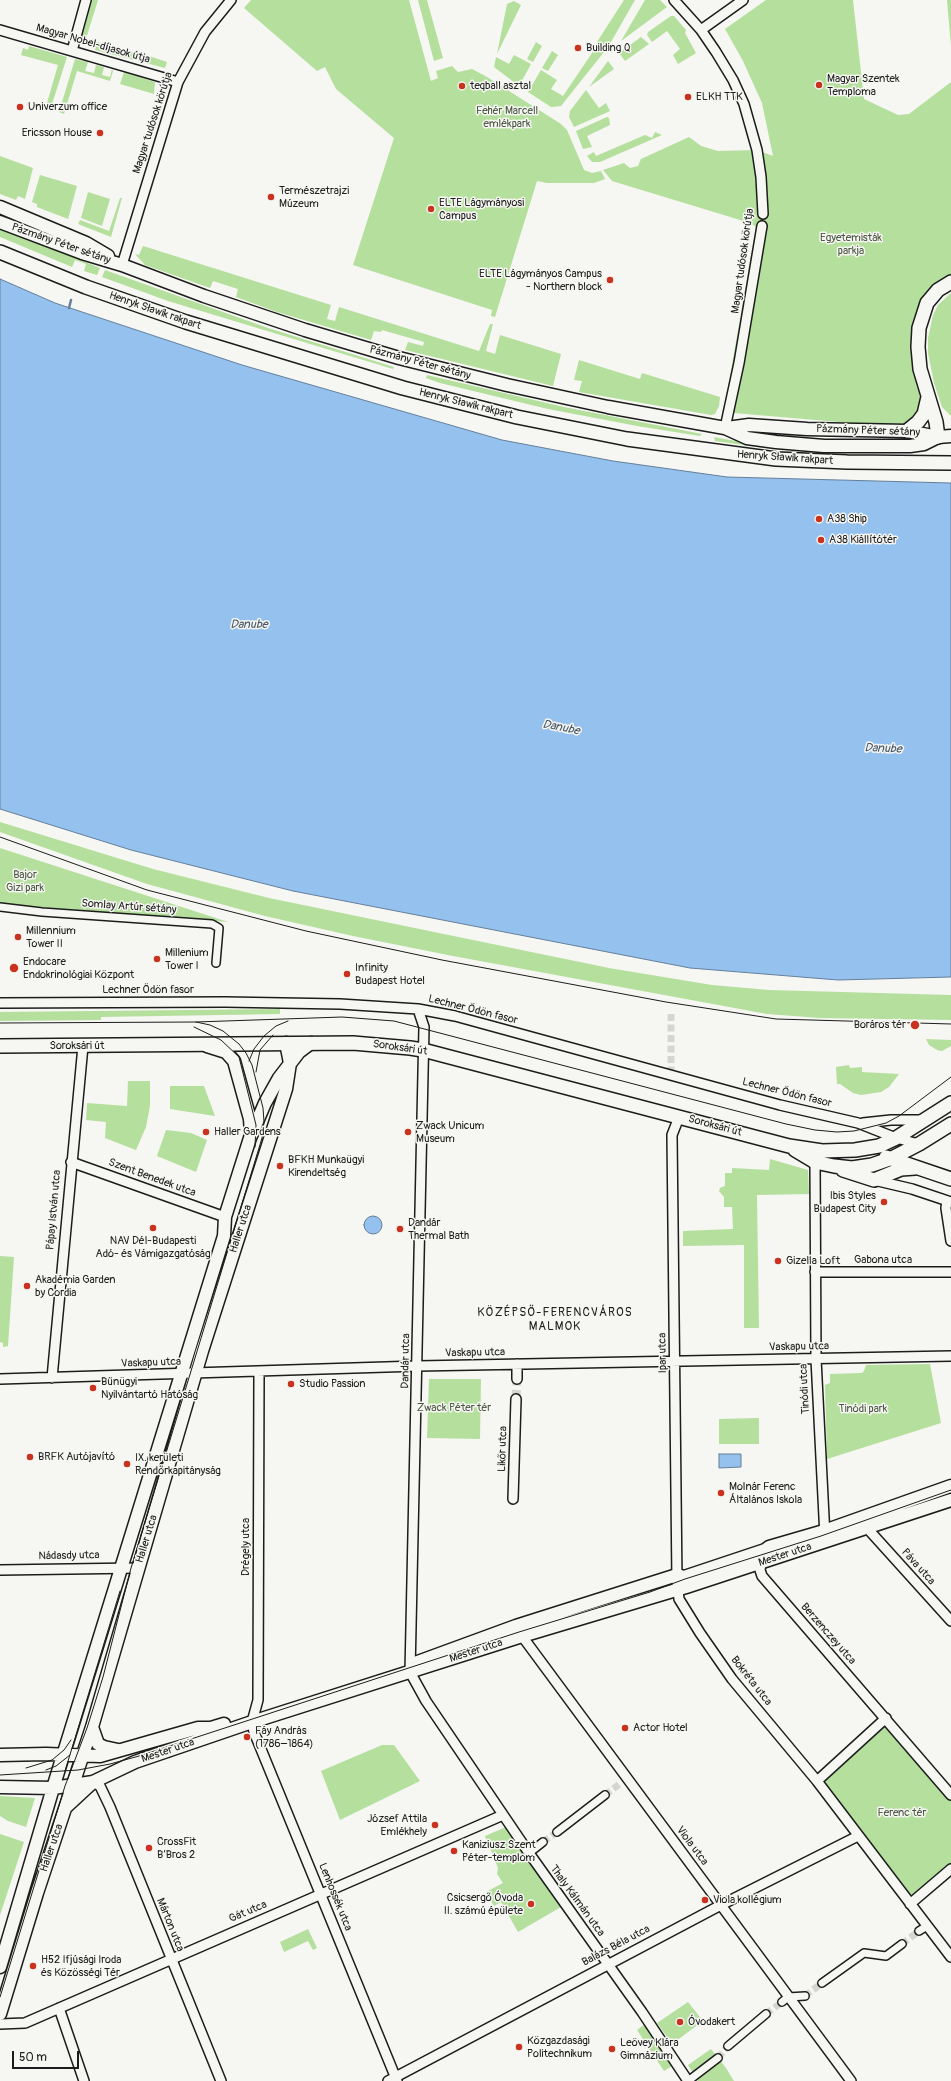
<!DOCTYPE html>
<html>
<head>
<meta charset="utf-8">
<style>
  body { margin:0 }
  #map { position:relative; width:951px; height:2081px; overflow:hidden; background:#f6f6f2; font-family:Pangolin,sans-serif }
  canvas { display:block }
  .scale { position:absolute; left:12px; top:2051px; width:67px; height:18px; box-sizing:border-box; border:2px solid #1c1c1c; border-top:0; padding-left:5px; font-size:12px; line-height:14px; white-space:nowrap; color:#1c1c1c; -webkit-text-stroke:3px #f6f6f2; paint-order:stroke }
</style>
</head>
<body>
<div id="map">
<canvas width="951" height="2081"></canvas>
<div class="scale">50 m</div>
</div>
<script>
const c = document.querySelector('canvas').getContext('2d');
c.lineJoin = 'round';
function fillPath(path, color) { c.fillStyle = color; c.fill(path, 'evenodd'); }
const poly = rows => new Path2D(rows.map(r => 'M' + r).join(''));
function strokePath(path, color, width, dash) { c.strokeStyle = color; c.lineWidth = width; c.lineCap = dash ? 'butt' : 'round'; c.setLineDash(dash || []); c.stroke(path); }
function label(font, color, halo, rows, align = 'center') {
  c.font = font + ' Pangolin,sans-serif'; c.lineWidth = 3; c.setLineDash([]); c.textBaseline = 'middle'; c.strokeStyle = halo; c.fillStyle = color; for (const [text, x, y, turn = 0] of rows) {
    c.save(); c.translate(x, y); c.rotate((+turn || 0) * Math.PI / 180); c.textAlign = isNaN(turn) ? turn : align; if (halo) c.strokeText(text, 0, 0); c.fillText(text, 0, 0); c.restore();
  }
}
const green = poly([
  [92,0,98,0,84,45,79,44],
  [251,0,409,0,431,81,438,78,436,71,452,66,458,72,472,69,487,77,561,124,567,130,584,170,592,173,601,171,605,179,594,183,547,183,537,181,495,317,491,316,492,310,353,265,394,138,336,89,325,67,317,71,244,8],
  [418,0,427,0,443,58,434,61],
  [624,0,635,0,607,49,597,42],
  [645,0,660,0,667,7,621,41],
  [766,0,853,0,864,99,898,115,909,114,951,82,951,282,921,319,928,397,909,424,898,427,722,412,726,399,756,227,750,223,612,181,603,170,624,163,630,168,638,166,641,159,689,137,701,146,718,151,757,150,773,156,762,103,743,61,725,29],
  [947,0,951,0,951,46],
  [514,1,521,5,497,54,507,4],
  [671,16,674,16,686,30,685,33,696,53,678,64,673,55,680,49,667,31,652,42,647,35,648,32],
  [641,37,649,44,625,61,619,53],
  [97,42,136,53,134,60,95,50],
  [536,42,542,46,533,62,527,59],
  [29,46,67,57,52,104,47,103,58,65,21,55,23,48,28,50],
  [594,46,604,52,561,106,551,107,528,92,541,70,557,80,551,89,563,96,594,50],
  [552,51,558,55,548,71,542,68],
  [140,53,167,62,165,68,138,61],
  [514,55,531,64,519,86,494,67,496,57,509,64],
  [75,59,88,62,85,71,94,73,96,65,104,67,102,75,110,77,112,69,113,71,110,81,77,71,64,114,59,112],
  [608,61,614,69,589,87],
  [124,72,155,82,154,94,120,84],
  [586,90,599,108,606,103,610,111,574,127,569,117,570,111],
  [607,117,609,118,610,125,587,136,592,147,583,149,576,131],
  [655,132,662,135,600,162,592,162,587,156,594,152,596,156,645,135,652,138],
  [0,156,33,168,25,199,18,196,16,200,0,194],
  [40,175,77,186,68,219,37,207,37,204,32,202],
  [88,192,110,199,102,226,81,218],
  [120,198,122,198,111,237,78,224,80,220,109,231],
  [0,227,100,268,97,275,84,271,86,264,75,260,72,267,0,237],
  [143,246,331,305,327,319,335,321,339,307,479,351,490,324,493,324,486,351,495,354,500,335,561,354,553,386,405,350,408,342,423,346,424,342,382,330,381,332,374,331,371,340,277,312,236,297,238,289,213,281,210,288,145,265,135,254,139,255],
  [105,270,268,328,394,367,393,369,168,301,102,277],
  [951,293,951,416,942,407,934,383,928,353,928,338,933,315,938,305],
  [579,360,640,379,642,373,720,397,719,406,715,414,711,415,579,392,582,381,574,380],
  [427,375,564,407,702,434,700,436,637,426,548,409,440,383,426,378],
  [714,437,741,442,766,445,765,448,715,441],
  [0,822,153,869,269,898,609,968,712,985,769,990,951,995,951,1020,820,1018,767,1014,453,956,353,936,265,916,147,884,0,832],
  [0,848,228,922,0,904],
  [280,1009,280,1014,101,1017,101,1020,0,1021,0,1012],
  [926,1039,951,1040,951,1046,942,1051,937,1050,929,1045],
  [849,1065,850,1068,862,1067,862,1072,899,1074,889,1087,881,1092,861,1095,853,1093,840,1084,837,1084,836,1067],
  [128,1081,150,1081,150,1106,146,1127,136,1150,105,1138,106,1122,86,1120,87,1103,127,1106],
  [170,1086,204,1086,215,1116,170,1109],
  [166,1130,191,1133,207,1140,196,1172,157,1156],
  [770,1159,808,1170,809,1194,757,1195,759,1328,744,1328,744,1245,683,1246,683,1231,733,1229,732,1207,724,1207,724,1197,719,1191,720,1188,725,1186,725,1173,732,1173,732,1168,769,1170],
  [0,1256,14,1257,8,1346,3,1347,3,1343,0,1342],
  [930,1364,941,1423,827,1459,825,1385,830,1383,830,1374,862,1373,864,1371,866,1365],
  [429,1379,481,1379,480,1439,427,1438],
  [759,1418,759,1444,719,1444,719,1419],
  [886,1718,951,1795,951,1869,910,1904,817,1781],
  [382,1745,394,1745,420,1781,340,1820,321,1771],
  [0,1796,35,1798,26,1827,8,1821,0,1816],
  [506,1827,561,1907,518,1932,501,1902,494,1906,486,1892,503,1883,497,1874,498,1868,485,1836],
  [0,1834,24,1842,0,1915],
  [308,1929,317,1948,313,1950,308,1941,284,1952,280,1942],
  [688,2002,703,2021,672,2044,657,2023],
  [644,2025,672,2066,664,2071,637,2030],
  [711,2049,726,2068,734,2081,698,2081,688,2065]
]);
const water = poly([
  [0,279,55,303,242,365,502,440,613,461,727,477,951,483,951,977,838,980,690,968,293,891,131,850,0,809,0,279],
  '364 1225a9 9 0 1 1 18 0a9 9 0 1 1-18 0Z',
  [719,1454,741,1454,741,1467,719,1468,719,1454]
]);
const stream = poly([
  [69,308,71,300]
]);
const pedestrianTunnel = poly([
  [671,1014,671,1075],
  [605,1795,621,1783],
  [543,1842,557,1832],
  [902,1944,919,1931],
  [805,1996,822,1983],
  [766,2014,782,2002],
  [718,2058,728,2046]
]);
const minorTunnel = poly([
  [516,1399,517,1379]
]);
const pedestrian = poly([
  [0,907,42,912,212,924,219,928,216,963],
  [557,1832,605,1795],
  [529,1853,543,1842],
  [919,1931,927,1926],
  [822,1983,864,1953,886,1956,902,1944],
  [782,2002,788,1997,805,1996],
  [728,2046,766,2014],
  [688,2081,718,2058]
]);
const minor = poly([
  [674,0,701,30,716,52,733,80,744,104,757,150,761,177,763,214],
  [0,30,178,82],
  [701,30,743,0],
  [72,51,86,0],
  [122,265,178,82,205,32,231,0],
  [725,428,739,363,762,226],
  [0,1003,225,1002,340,1004,418,1009,455,1016,780,1105,858,1123,896,1138,919,1144],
  [418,1009,424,1027,410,1672,426,1701,529,1853,642,2012,688,2081],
  [679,1117,672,1135,677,1582,679,1599,700,1633,732,1679,817,1781,951,1957],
  [863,1123,891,1120,924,1120],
  [71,1162,225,1217],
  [815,1162,816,1359,825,1537],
  [874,1180,912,1189,951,1202],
  [947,1201,946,1208,951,1241],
  [815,1272,951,1272],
  [259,1372,258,1700,252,1722,254,1732,397,2081],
  [52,1378,83,1046],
  [0,1379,418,1366,951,1356],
  [517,1379,517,1364],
  [513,1499,516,1399],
  [867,1528,951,1621],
  [761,1563,760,1570,762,1576,951,1795],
  [0,1570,138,1568],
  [519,1632,851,2081],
  [817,1781,886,1718],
  [93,1782,100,1786,110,1807,221,2081],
  [910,1904,951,1869],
  [59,2008,84,2081],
  [0,2024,25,2023,503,1815],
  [388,2081,721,1905,858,1836]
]);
const tertiary = poly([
  [0,207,86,243,108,256],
  [0,222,82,253,122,265,204,296,305,330,399,358,507,385,608,407,725,428,747,438,776,442,824,446,910,446,924,444,938,437],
  [727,428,749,425,807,429,907,431,938,437,951,436],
  [207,1046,226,1052,234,1061,250,1119,251,1133],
  [415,1663,516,1626,677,1575,684,1577,765,1550,769,1547,824,1531,951,1486],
  [92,1727,98,1744,104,1747,118,1750],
  [0,1755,46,1754,100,1756,198,1728,211,1728,224,1724],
  [0,1787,53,1788,93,1782,135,1762,252,1722,522,1636,686,1587,951,1500],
  [66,1807,93,1782],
  [0,1967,53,1788,224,1236,225,1217,250,1138,265,1103,279,1078,299,1052,311,1043],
  [0,2014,37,1893,92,1727,202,1351,286,1089,290,1063,286,1043]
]);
const secondary = poly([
  [0,252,86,287,186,322,403,388,517,417,627,439,776,459,847,462,951,463],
  [907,431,918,422,924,414,928,397],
  [938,437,936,422,920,369,918,347,919,328,927,303,938,290,951,282],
  [0,1046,353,1043,410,1048,423,1050,789,1146,822,1151,855,1150,879,1146,896,1138,951,1103],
  [795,1150,815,1162,834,1166,852,1168,872,1165,892,1158,919,1144,951,1124],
  [886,1157,951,1179],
  [843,1170,874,1180,901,1169,915,1168]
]);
const tram = poly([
  [0,837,147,890,306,931,442,960,666,1002,776,1019,951,1024],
  [0,1023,196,1022,342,1017,394,1021,786,1124,815,1130,837,1132,854,1131,886,1123,899,1116,951,1077],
  [194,1027,221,1040,239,1057,256,1125,255,1147],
  [249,1061,254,1049,264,1036,276,1026,288,1021],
  [256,1072,260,1050,273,1035],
  [26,1768,52,1760,64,1750,71,1740],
  [46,1770,56,1766,70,1755],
  [65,1771,120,1591],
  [0,1775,78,1770,110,1764,139,1756,519,1632,650,1592,685,1579,821,1536,951,1490],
  [0,1997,65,1786,87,1728,103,1677,131,1568,262,1138,264,1122,263,1108,252,1065,246,1053,239,1044,223,1031,210,1025,196,1022]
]);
const markers = [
  [578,48,4,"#c8321e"],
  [819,85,4,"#c8321e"],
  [462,86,4,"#c8321e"],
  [688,97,4,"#c8321e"],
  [20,107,4,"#c8321e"],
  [100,133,4,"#c8321e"],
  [271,197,4,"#c8321e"],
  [431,209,4,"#c8321e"],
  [610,280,4,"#c8321e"],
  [819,519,4,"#c8321e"],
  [821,540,4,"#c8321e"],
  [18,937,4,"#c8321e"],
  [157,959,4,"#c8321e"],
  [14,968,5,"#c8321e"],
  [347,974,4,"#c8321e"],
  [915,1025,5,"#c8321e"],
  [206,1132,4,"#c8321e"],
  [408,1132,4,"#c8321e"],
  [280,1166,4,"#c8321e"],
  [884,1202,4,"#c8321e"],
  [153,1228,4,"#c8321e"],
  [400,1229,4,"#c8321e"],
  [778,1261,4,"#c8321e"],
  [27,1286,4,"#c8321e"],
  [291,1384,4,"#c8321e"],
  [93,1388,4,"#c8321e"],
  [30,1457,4,"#c8321e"],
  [127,1464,4,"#c8321e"],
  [721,1493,4,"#c8321e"],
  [625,1728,4,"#c8321e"],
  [247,1737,4,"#c8321e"],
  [435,1825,4,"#c8321e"],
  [149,1848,4,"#c8321e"],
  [454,1851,4,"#c8321e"],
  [705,1900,4,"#c8321e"],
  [531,1904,4,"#c8321e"],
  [33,1966,4,"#c8321e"],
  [680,2022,4,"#c8321e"],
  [519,2047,4,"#c8321e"],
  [612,2049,4,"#c8321e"]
];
const streetNames = [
  ["Magyar Nobel-díjasok útja",93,44,16],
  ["Magyar tudósok körútja",153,123,-72],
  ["Pázmány Péter sétány",61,244,19],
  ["Magyar tudósok körútja",743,261,-82],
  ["Henryk Sławik rakpart",155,311,19],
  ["Pázmány Péter sétány",420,363,15],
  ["Henryk Sławik rakpart",466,404,14],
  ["Pázmány Péter sétány",868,431,2],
  ["Henryk Sławik rakpart",785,458,4],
  ["Somlay Artúr sétány",129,907,4],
  ["Lechner Ödön fasor",148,990],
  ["Lechner Ödön fasor",473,1010,14],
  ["Soroksári út",77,1046],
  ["Soroksári út",400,1048,8],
  ["Lechner Ödön fasor",787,1093,14],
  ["Soroksári út",715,1126,15],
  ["Szent Benedek utca",152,1178,20],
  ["Pápay István utca",54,1210,-85],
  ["Haller utca",241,1229,-72],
  ["Gabona utca",883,1260],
  ["Vaskapu utca",799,1347,-1],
  ["Vaskapu utca",475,1353,-1],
  ["Ipar utca",663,1353,-91],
  ["Dandár utca",406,1361,-89],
  ["Vaskapu utca",151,1363,-2],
  ["Tinódi utca",805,1389,-93],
  ["Likőr utca",503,1449,-88],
  ["Haller utca",147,1539,-73],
  ["Drégely utca",246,1547,-90],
  ["Mester utca",785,1555,-18],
  ["Nádasdy utca",69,1556,-1],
  ["Páva utca",918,1567,48],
  ["Berzenczey utca",828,1634,49],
  ["Mester utca",476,1651,-18],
  ["Bokréta utca",751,1681,52],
  ["Mester utca",168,1751,-19],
  ["Viola utca",692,1846,53],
  ["Haller utca",52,1848,-71],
  ["Lenhossék utca",335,1897,68],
  ["Thaly Kálmán utca",577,1901,54],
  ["Gát utca",248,1912,-23],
  ["Márton utca",170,1925,68],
  ["Balázs Béla utca",616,1946,-28]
];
const poiNames = [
  ["Building Q",586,48],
  ["Magyar Szentek",827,79],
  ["Temploma",827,92],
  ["teqball asztal",470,86],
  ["ELKH TTK",696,97],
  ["Univerzum office",28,107],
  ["Ericsson House",92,133,"right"],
  ["Természetrajzi",279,191],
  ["Múzeum",279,204],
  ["ELTE Lágymányosi",439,203],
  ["Campus",439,216],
  ["ELTE Lágymányos Campus",602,274,"right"],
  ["- Northern block",602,287,"right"],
  ["A38 Ship",827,519],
  ["A38 Kiállítótér",829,540],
  ["Millennium",26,931],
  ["Tower II",26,944],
  ["Millenium",165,953],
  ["Tower I",165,966],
  ["Endocare",23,962],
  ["Endokrinológiai Központ",23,975],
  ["Infinity",355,968],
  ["Budapest Hotel",355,981],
  ["Boráros tér",906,1025,"right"],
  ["Zwack Unicum",416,1126],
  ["Museum",416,1139],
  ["Haller Gardens",214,1132],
  ["BFKH Munkaügyi",288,1160],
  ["Kirendeltség",288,1173],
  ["Ibis Styles",876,1196,"right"],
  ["Budapest City",876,1209,"right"],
  ["Dandár",408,1223],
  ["Thermal Bath",408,1236],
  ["NAV Dél-Budapesti",153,1241,"center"],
  ["Adó- és Vámigazgatóság",153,1254,"center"],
  ["Gizella Loft",786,1261],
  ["Akadémia Garden",35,1280],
  ["by Cordia",35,1293],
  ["Bűnügyi",101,1382],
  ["Nyilvántartó Hatóság",101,1395],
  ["Studio Passion",299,1384],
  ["BRFK Autójavító",38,1457],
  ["IX. kerületi",135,1458],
  ["Rendőrkapitányság",135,1471],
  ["Molnár Ferenc",729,1487],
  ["Általános Iskola",729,1500],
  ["Actor Hotel",633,1728],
  ["Fáy András",255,1731],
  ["(1786–1864)",255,1744],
  ["József Attila",427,1819,"right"],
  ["Emlékhely",427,1832,"right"],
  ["CrossFit",157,1842],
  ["B’Bros 2",157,1855],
  ["Kaniziusz Szent",462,1845],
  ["Péter-templom",462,1858],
  ["Csicsergő Óvoda",523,1898,"right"],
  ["II. számú épülete",523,1911,"right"],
  ["Viola kollégium",713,1900],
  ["H52 Ifjúsági Iroda",41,1960],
  ["és Közösségi Tér",41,1973],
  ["Óvodakert",688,2022],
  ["Közgazdasági",527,2041],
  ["Politechnikum",527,2054],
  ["Leövey Klára",620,2043],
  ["Gimnázium",620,2056]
];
const parkNames = [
  ["Fehér Marcell",507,111],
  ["emlékpark",507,124],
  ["Egyetemisták",851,238],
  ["parkja",851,251],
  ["Bajor",25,875],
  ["Gizi park",25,888],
  ["Zwack Péter tér",454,1408],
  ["Tinódi park",863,1409],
  ["Ferenc tér",902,1813]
];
const waterNames = [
  ["Danube",249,625],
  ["Danube",561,728,11],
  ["Danube",883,749,2]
];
const neighbourhoodNames = [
  ["KÖZÉPSŐ-FERENCVÁROS",555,1313],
  ["MALMOK",555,1327]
];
fillPath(green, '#b4df9c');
fillPath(water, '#94c1ee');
strokePath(water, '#647f9a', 1);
strokePath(stream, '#647f9a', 2.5);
strokePath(pedestrianTunnel, '#d5d5d2', 7, [7, 3.5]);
strokePath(minorTunnel, '#d5d5d2', 9, [9, 4.5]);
strokePath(pedestrian, '#1c1c1c', 10);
strokePath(minor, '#1c1c1c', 12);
strokePath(tertiary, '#1c1c1c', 15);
strokePath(secondary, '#1c1c1c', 16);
strokePath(pedestrian, '#f6f6f2', 7);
strokePath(minor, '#f6f6f2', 9);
strokePath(tertiary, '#f6f6f2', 12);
strokePath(secondary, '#f6f6f2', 13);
strokePath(tram, '#1c1c1c', 1);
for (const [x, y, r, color] of markers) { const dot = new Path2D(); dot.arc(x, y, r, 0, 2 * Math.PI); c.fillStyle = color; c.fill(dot); strokePath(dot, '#f6f6f2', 1.5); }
label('11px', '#1c1c1c', '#f6f6f2', streetNames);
label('11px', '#1c1c1c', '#f6f6f2', poiNames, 'left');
label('11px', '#4a5642', '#f6f6f2', parkNames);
label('italic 12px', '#465666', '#f6f6f2', waterNames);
c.letterSpacing = '1px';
label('12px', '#1c1c1c', '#f6f6f2', neighbourhoodNames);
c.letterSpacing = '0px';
</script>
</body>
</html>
